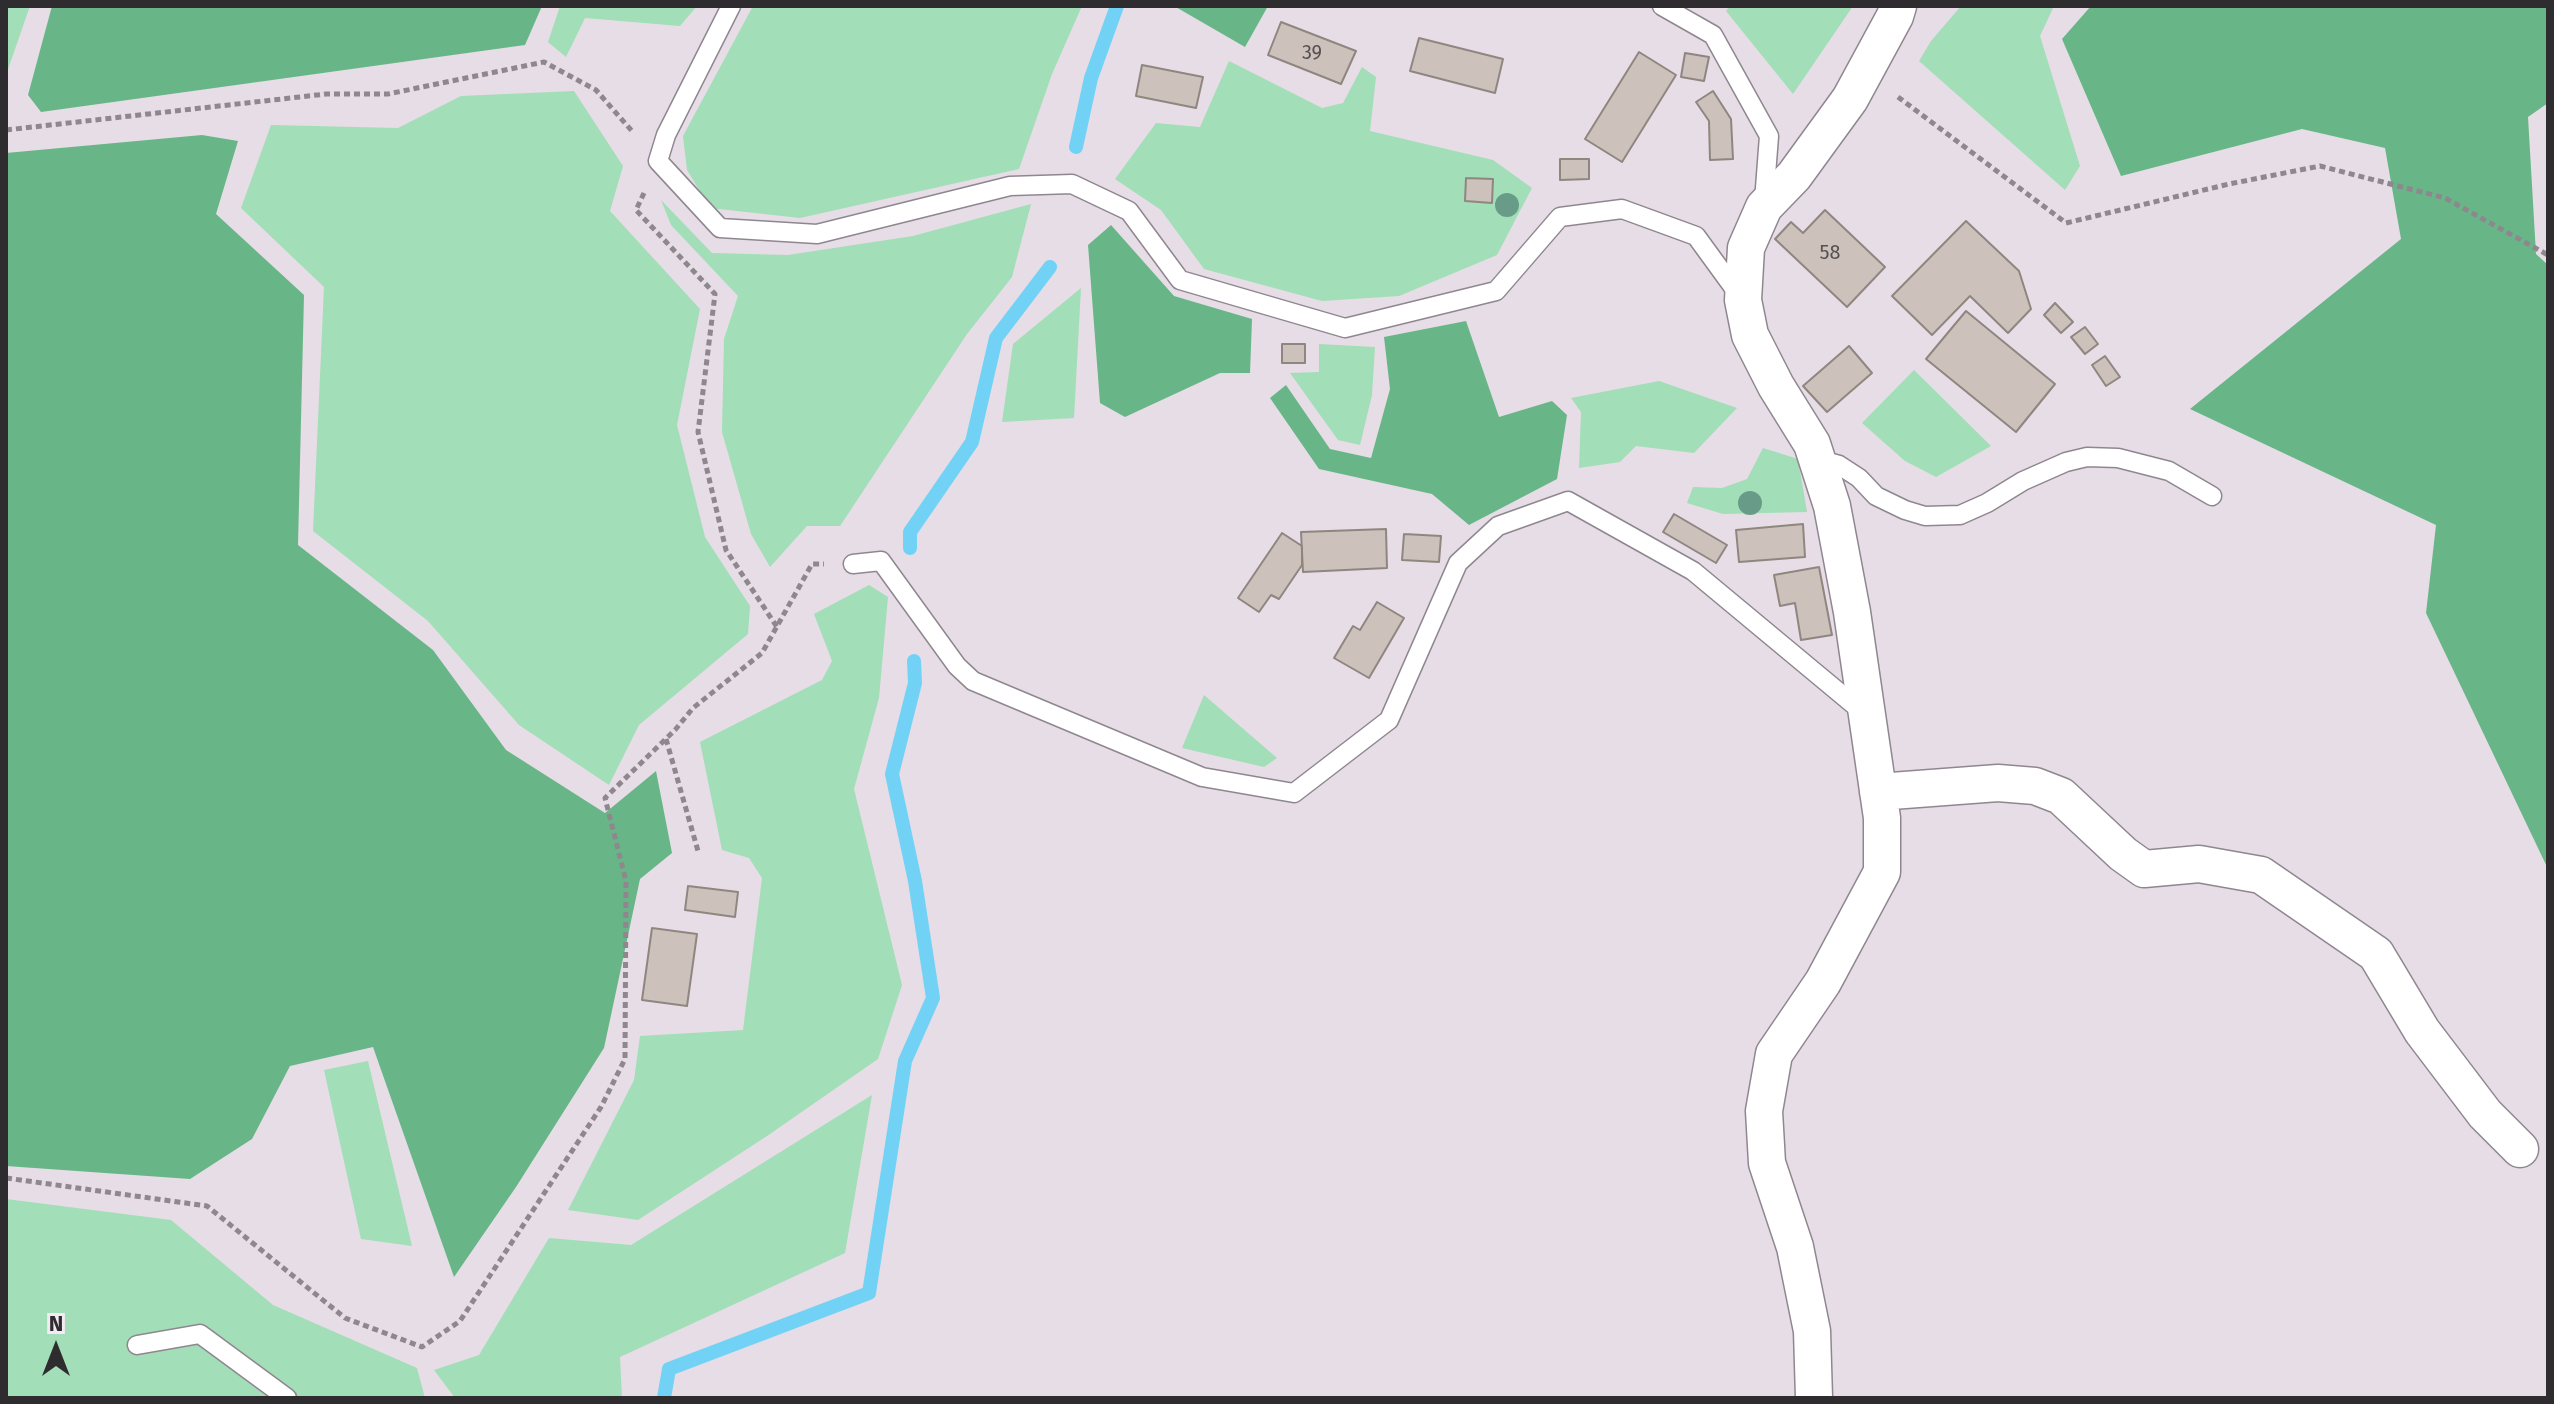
<!DOCTYPE html>
<html>
<head>
<meta charset="utf-8">
<style>
  body { margin:0 }
  #map { position:relative; width:2554px; height:1404px; overflow:hidden; background:#e6dde6; font-family:"Fira Sans",sans-serif }
  canvas { display:block }
  .frame { position:absolute; inset:0; border:8px solid #2f2c2f; pointer-events:none }
  .north { position:absolute; left:16px; top:1308px; width:80px; height:80px; -webkit-text-stroke:6px #f4eaf3; paint-order:stroke; rotate:0deg; font-size:22px; font-weight:700; line-height:32px; text-align:center; color:#2f2c2f }
  .north::after { content:''; display:block; margin:auto; width:28px; height:36px; background:#2f2c2f; clip-path:polygon(50% 0,100% 100%,50% 72%,0 100%) }
</style>
</head>
<body>
<div id="map">
<canvas width="2554" height="1404"></canvas>
<div class="frame"></div>
<div class="north">N</div>
</div>
<script>
const c = document.querySelector('canvas').getContext('2d');
c.lineJoin = 'round';
function fillPath(path, color) { c.fillStyle = color; c.fill(path, 'evenodd'); }
const poly = rows => new Path2D(rows.map(r => 'M' + r).join(''));
function strokePath(path, color, width, dash) { c.strokeStyle = color; c.lineWidth = width; c.lineCap = dash ? 'butt' : 'round'; c.setLineDash(dash || []); c.stroke(path); }
function label(font, color, halo, rows, align = 'center') {
  c.font = font + ' "Fira Sans",sans-serif'; c.lineWidth = 6; c.setLineDash([]); c.textBaseline = 'middle'; c.strokeStyle = halo; c.fillStyle = color; for (const [text, x, y, turn = 0] of rows) {
    c.save(); c.translate(x, y); c.rotate((+turn || 0) * Math.PI / 180); c.textAlign = isNaN(turn) ? turn : align; if (halo) c.strokeText(text, 0, 0); c.fillText(text, 0, 0); c.restore();
  }
}
const green = poly([
  [6,6,30,6,6,75],
  [560,6,697,6,680,26,585,18,566,57,548,42],
  [753,6,1082,6,1052,74,1019,169,800,218,710,208,687,170,683,136],
  [1730,6,1853,6,1793,94,1726,11],
  [1961,6,2054,6,2040,36,2080,166,2065,190,1919,61,1931,41],
  [1229,61,1322,108,1343,103,1362,67,1376,77,1370,131,1493,160,1532,188,1497,255,1399,296,1322,301,1204,269,1161,210,1115,179,1156,123,1200,127],
  [574,91,623,166,610,211,700,309,677,425,705,537,750,606,748,634,639,725,609,785,519,725,428,621,313,531,324,287,241,208,271,125,398,128,461,96],
  [661,200,712,253,788,255,913,236,1031,204,1012,277,967,334,840,526,807,526,770,567,751,534,722,432,724,339,738,296,671,225],
  [1081,288,1074,418,1002,422,1013,344],
  [1319,344,1375,347,1372,395,1360,445,1338,440,1290,373,1319,372],
  [1914,370,1991,446,1936,477,1905,461,1862,423],
  [1659,381,1737,408,1694,453,1636,446,1620,462,1579,468,1581,412,1571,398],
  [1763,448,1798,459,1807,512,1723,514,1687,503,1693,487,1722,488,1747,479],
  [869,585,888,597,879,698,854,789,902,985,878,1059,767,1136,638,1220,568,1210,634,1080,640,1036,743,1030,762,878,749,858,722,850,700,742,822,680,832,661,814,614],
  [1204,695,1277,758,1264,767,1182,748],
  [368,1061,412,1246,361,1239,324,1070],
  [872,1095,845,1253,620,1357,622,1398,455,1398,434,1370,479,1355,549,1238,631,1245],
  [6,1199,171,1220,273,1305,417,1368,425,1398,6,1398]
]);
const forest = poly([
  [52,6,542,6,525,45,41,112,28,95],
  [1174,6,1268,6,1245,47],
  [2091,6,2548,6,2548,103,2528,117,2536,254,2548,265,2548,869,2426,613,2436,525,2190,409,2401,239,2385,148,2302,129,2121,176,2062,39],
  [202,135,238,141,216,214,304,295,298,545,433,650,506,750,605,813,656,771,672,853,640,879,604,1048,516,1187,454,1277,373,1047,290,1066,252,1139,190,1179,6,1166,6,153],
  [1111,225,1174,296,1252,319,1250,373,1220,373,1125,417,1100,403,1088,245],
  [1466,321,1499,417,1552,401,1567,415,1557,479,1469,525,1432,494,1319,469,1270,398,1286,385,1330,449,1371,458,1390,389,1384,337]
]);
const stream = poly([
  [1076,147,1091,78,1117,6],
  [910,548,910,532,972,442,996,338,1050,267],
  [664,1398,669,1369,869,1293,905,1061,933,998,915,881,892,774,915,683,914,661]
]);
const building = poly([
  [1281,22,1356,51,1341,84,1268,55,1281,22],
  [1419,38,1503,59,1495,93,1410,71,1419,38],
  [1639,52,1676,75,1622,162,1585,139,1639,52],
  [1685,53,1709,57,1704,81,1681,77,1685,53],
  [1142,65,1203,77,1196,108,1136,96,1142,65],
  [1713,91,1731,119,1733,159,1710,160,1709,121,1696,102,1713,91],
  [1560,159,1589,159,1589,179,1560,180,1560,159],
  [1466,178,1493,179,1492,203,1465,201,1466,178],
  [1825,210,1885,267,1847,307,1775,239,1791,222,1803,233,1825,210],
  [1966,221,2019,271,2031,309,2008,333,1970,296,1932,335,1892,296,1966,221],
  [2055,303,2073,322,2061,333,2044,315,2055,303],
  [1966,311,2055,384,2016,432,1926,359,1966,311],
  [2085,327,2098,344,2085,354,2071,337,2085,327],
  [1282,344,1305,344,1305,363,1282,363,1282,344],
  [1849,346,1872,373,1827,412,1803,386,1849,346],
  [2105,356,2120,377,2106,386,2092,365,2105,356],
  [1674,514,1727,545,1716,563,1663,532,1674,514],
  [1803,524,1805,557,1739,562,1736,530,1803,524],
  [1386,529,1387,568,1303,572,1301,532,1386,529],
  [1282,533,1302,546,1302,565,1279,599,1271,595,1259,612,1238,598,1282,533],
  [1404,534,1441,536,1439,562,1402,560,1404,534],
  [1819,567,1832,635,1801,640,1795,603,1780,606,1774,575,1819,567],
  [1377,602,1404,618,1369,678,1334,658,1353,626,1360,630,1377,602],
  [688,886,738,892,735,917,685,910,688,886],
  [652,928,697,934,687,1006,642,1000,652,928]
]);
const path = poly([
  [1898,97,2066,223,2229,184,2320,166,2445,198,2548,255],
  [6,130,326,94,388,94,544,62,596,90,632,131],
  [644,193,636,210,715,294,698,432,726,550,777,627],
  [666,739,698,851],
  [6,1178,207,1206,345,1318,422,1347,460,1321,601,1107,625,1059,626,881,605,798,675,730,693,708,762,653,812,564,824,564]
]);
const lane = poly([
  [731,6,666,135,658,161,720,228,817,234,1010,186,1072,184,1129,211,1180,280,1345,328,1496,291,1560,217,1622,209,1696,236,1739,295],
  [1662,6,1713,35,1769,136,1764,201],
  [1817,459,1839,465,1859,478,1876,496,1905,510,1925,516,1960,515,1987,503,2023,481,2066,462,2087,457,2118,458,2169,471,2212,496],
  [853,564,881,561,957,666,973,681,1202,777,1294,793,1389,720,1458,563,1498,526,1568,501,1693,571,1865,714],
  [137,1345,200,1334,287,1398]
]);
const street = poly([
  [1878,792,1998,783,2035,786,2061,796,2123,854,2144,869,2199,864,2261,875,2376,954,2422,1031,2485,1114,2520,1149],
  [1814,1398,1812,1331,1795,1247,1767,1163,1764,1111,1774,1054,1823,982,1882,872,1882,818,1852,612,1832,506,1812,444,1776,386,1750,335,1743,300,1746,248,1764,207,1794,176,1850,99,1895,16,1898,6]
]);
const trees = [
  [1507,205],
  [1750,503]
];
const numberNames = [
  ["39",1312,53],
  ["58",1830,253]
];
fillPath(green, '#a2deb7');
fillPath(forest, '#68b687');
strokePath(stream, '#72d2f6', 14);
fillPath(building, '#ccc1bb');
strokePath(building, '#908680', 2);
strokePath(lane, '#8f878f', 21);
strokePath(street, '#8f878f', 39);
strokePath(path, '#8e888e', 5, [6, 4]);
strokePath(lane, '#fff', 18);
strokePath(street, '#fff', 36);
c.fillStyle = '#699c88';
for (const [x, y] of trees) { c.beginPath(); c.arc(x, y, 12, 0, 2 * Math.PI); c.fill(); }
label('20px', '#565152', null, numberNames);
</script>
</body>
</html>
